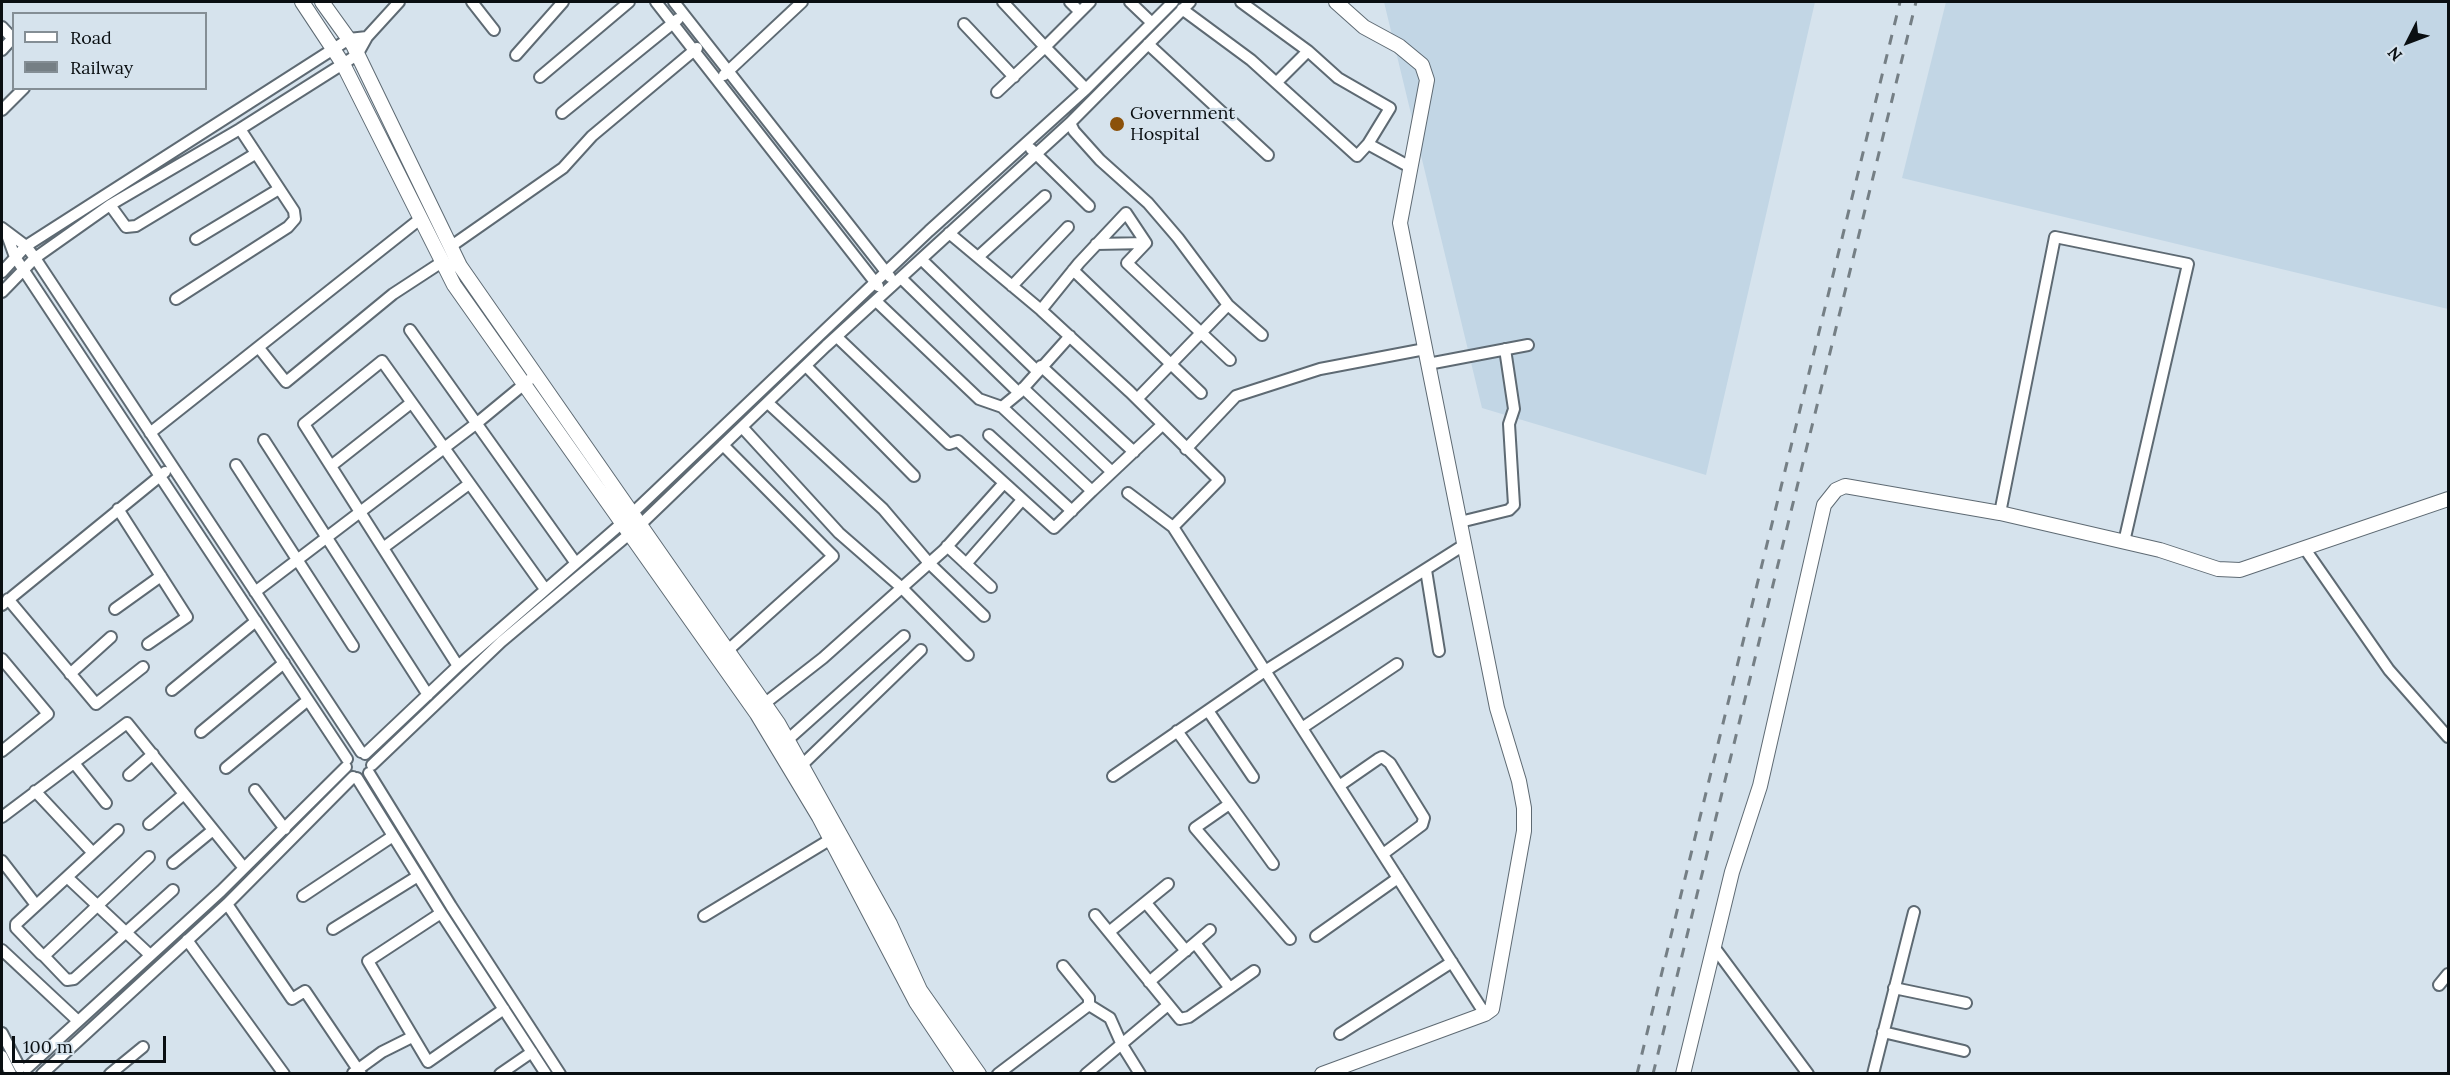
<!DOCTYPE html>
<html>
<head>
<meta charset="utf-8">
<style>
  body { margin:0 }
  #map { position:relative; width:2450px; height:1075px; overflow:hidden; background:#d6e3ed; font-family:Lora,serif }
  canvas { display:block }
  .frame { position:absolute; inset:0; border:3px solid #0a0f12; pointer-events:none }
  .legend { position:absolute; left:12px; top:12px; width:195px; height:78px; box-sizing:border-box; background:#d6e3ed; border:2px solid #848e95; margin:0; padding:8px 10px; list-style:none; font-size:18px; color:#0a0f12 }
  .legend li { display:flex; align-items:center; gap:12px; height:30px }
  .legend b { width:30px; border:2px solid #848e95 }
  .north { position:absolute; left:2378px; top:12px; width:60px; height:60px; -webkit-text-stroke:4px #d6e3ed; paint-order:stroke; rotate:228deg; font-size:16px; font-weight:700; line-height:24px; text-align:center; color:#0a0f12 }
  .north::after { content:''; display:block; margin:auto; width:21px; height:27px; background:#0a0f12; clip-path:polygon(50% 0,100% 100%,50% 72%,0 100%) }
  .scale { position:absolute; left:12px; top:1036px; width:154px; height:27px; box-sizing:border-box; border:3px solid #0a0f12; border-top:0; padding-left:8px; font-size:18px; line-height:21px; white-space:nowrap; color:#0a0f12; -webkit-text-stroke:4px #d6e3ed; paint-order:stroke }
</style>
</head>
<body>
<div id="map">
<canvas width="2450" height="1075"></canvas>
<div class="frame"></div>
<ul class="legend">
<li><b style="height:8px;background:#fff"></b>Road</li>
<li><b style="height:8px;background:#757f85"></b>Railway</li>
</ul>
<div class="north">N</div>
<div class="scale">100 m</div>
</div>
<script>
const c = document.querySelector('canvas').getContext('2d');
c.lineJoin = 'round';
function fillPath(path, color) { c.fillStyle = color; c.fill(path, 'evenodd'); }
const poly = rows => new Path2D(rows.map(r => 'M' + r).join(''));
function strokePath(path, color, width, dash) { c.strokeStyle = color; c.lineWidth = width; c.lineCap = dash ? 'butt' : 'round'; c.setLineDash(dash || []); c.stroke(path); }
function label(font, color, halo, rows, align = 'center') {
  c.font = font + ' Lora,serif'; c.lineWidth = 4.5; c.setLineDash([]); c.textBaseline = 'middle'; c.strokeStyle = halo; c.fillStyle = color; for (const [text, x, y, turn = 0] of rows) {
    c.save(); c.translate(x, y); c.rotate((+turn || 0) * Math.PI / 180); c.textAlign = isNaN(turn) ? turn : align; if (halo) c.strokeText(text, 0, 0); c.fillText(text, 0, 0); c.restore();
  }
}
const built = poly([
  [1384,2,1815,2,1706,475,1482,408],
  [1946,2,2448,2,2448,309,1902,178]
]);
const minor = poly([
  [472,2,494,30],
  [656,2,878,286],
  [674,2,890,277],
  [1070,2,1080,12],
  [1130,2,1152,23],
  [1241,2,1308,51,1338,78,1390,108,1368,144,1410,167],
  [1182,9,1251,60,1357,156,1368,144],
  [964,24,1014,77],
  [2,27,14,40],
  [1148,44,1268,155],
  [2,50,12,39],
  [516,55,563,2],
  [724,75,802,2],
  [540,77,629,2],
  [1277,82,1308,51],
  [1086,89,1045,47,1090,2],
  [997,92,1045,47,1003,2],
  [2,110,24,88],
  [562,113,678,19],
  [1070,123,1074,131,1100,160,1148,203,1178,238,1228,305,1262,335],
  [1031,149,1089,206],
  [110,205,126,227,136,226,255,154],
  [2,228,26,246,35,258,361,752],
  [6,232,15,257,347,759],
  [949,233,1041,310,1130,392,1219,480,1173,527],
  [196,239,279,189],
  [1096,244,1146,243],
  [450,247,563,168,592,136,697,48],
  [978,257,1045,196],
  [921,259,1037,371],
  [1073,270,1201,393],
  [2,272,26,246,349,39,367,37],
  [901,278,1019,393],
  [1012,286,1068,227],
  [2,292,35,258,110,205,240,129,357,55,367,37,399,2],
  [176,299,288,227,295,219,294,211,240,129],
  [876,301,979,399,1002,407],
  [1041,310,1079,263,1126,213,1146,243,1127,263,1230,360],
  [410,330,575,562],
  [837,337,949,444,958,441,1054,528,1092,491,1002,407,1019,393,1070,336],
  [259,348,286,382,393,294,442,262],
  [1428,364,1528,345],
  [806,366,914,476],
  [1041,366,1134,452],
  [1023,388,1112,472],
  [1137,399,1228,305],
  [768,403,883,509,929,563,984,616],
  [742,427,839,533,902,588,968,655],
  [150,433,420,219],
  [989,435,1072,511],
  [264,440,428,695],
  [723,445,833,556,727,651],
  [1186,449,1236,396,1320,369,1425,349],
  [236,465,353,646],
  [331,466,411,403],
  [1092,491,1162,425],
  [1128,493,1173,527,1485,1014],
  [118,509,187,617,148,644],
  [2000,513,2055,237,2188,264,2124,542],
  [1460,522,1509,510,1514,505,1509,424,1514,409,1505,349],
  [947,546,991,587],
  [383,548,469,484],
  [2305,549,2389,670,2448,737],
  [966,564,1022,500],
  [1426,570,1439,651],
  [255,592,477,423,534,376],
  [8,599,96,704,143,667],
  [2,605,165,472],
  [115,609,161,576],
  [2,659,48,714,2,751],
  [458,666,304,424,382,361,545,589],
  [70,674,111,637],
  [172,690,256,621],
  [764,704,823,658,944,550,1004,483],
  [1209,712,1253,777],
  [1302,728,1397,664],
  [1177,731,1273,864],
  [201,732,284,663],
  [783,744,904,636],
  [365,754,458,666,621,524,929,231,1086,89,1173,2],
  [74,763,106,803],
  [372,765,501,642,640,525,826,346,1070,123,1190,2],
  [802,765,921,650],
  [226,768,308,700],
  [369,773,451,906,560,1074],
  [129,775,153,754],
  [1113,776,1265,671,1464,545],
  [357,778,441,913,546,1074],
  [1339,786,1378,759,1382,757,1390,763,1424,818,1422,825,1383,854],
  [255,790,285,829],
  [35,791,93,853],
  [1228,805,1195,828,1290,939],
  [2,817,127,723,244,868],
  [149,824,184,794],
  [118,830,16,924,16,928,41,954,44,956,149,857],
  [2,861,36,905],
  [173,863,213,830],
  [67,877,150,955],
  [303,896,393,836],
  [1146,903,1186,951],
  [227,904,292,999,305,991,361,1074],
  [441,913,368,961,428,1062,504,1009],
  [1095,915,1180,1019,1189,1017,1254,971],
  [704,916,831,839],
  [333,929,418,876],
  [1109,932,1168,884],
  [1316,936,1398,878],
  [187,940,284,1074],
  [1195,943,1229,987],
  [1714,947,1808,1074],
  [2,950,78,1021],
  [44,956,67,980,74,979,173,890],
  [1149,982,1210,930],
  [2439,985,2448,974],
  [1894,988,1966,1003],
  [1089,1005,1110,1018,1122,1045,1140,1074],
  [1883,1032,1964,1051],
  [2,1033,20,1068],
  [1340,1034,1452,962],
  [2,1056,11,1074],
  [27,1068,221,891,346,767],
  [353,1073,382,1052,412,1037],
  [42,1074,227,904,353,777],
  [110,1074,143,1047],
  [500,1074,532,1052],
  [998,1074,1089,1005,1089,998,1063,966],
  [1086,1074,1168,1005],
  [1873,1074,1914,912]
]);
const tertiary = poly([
  [302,2,343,64,454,285,757,714,819,817,916,1002,964,1074],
  [322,2,353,45,460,266,778,723,890,924,920,990,979,1074],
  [1322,1074,1485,1014,1492,1009,1524,831,1524,808,1519,781,1497,708,1400,223,1427,80,1422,65,1399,46,1364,27,1336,2],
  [1683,1074,1732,872,1760,786,1824,505,1836,490,1845,486,2000,513,2160,550,2218,569,2240,570,2448,499]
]);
const rail = poly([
  [1637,1074,1900,2],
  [1653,1074,1916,2]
]);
const markers = [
  [1117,124,8,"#8b510a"]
];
const poiNames = [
  ["Government",1130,114],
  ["Hospital",1130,135]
];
fillPath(built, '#c2d6e5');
strokePath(minor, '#5e6a73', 14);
strokePath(tertiary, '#5e6a73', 16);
strokePath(minor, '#fff', 10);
strokePath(tertiary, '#fff', 14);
strokePath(rail, '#757f85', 3, [10, 10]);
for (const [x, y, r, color] of markers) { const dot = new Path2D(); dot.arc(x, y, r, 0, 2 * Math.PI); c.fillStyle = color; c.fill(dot); strokePath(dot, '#d6e3ed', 2); }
label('18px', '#0a0f12', '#d6e3ed', poiNames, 'left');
</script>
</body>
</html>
